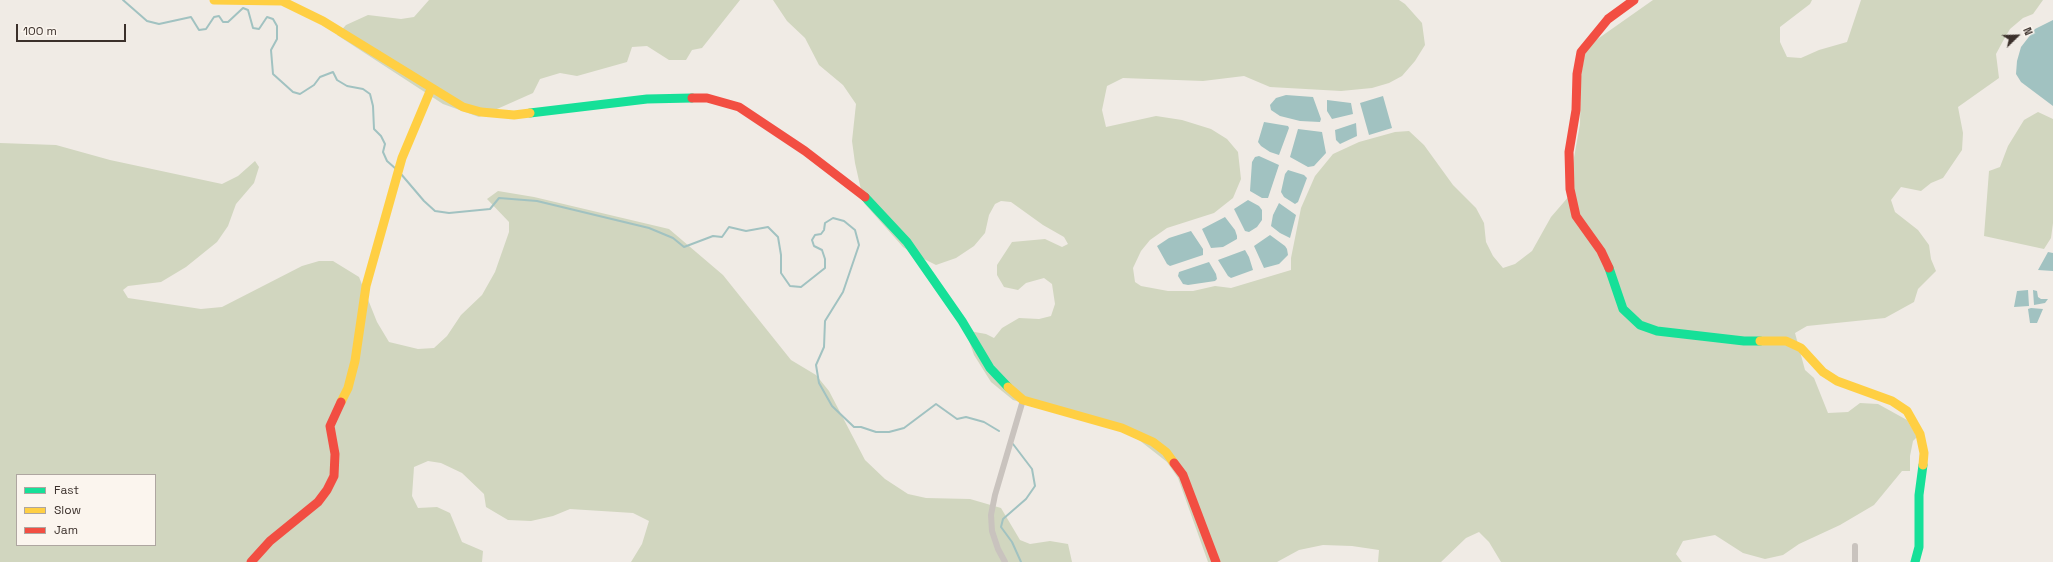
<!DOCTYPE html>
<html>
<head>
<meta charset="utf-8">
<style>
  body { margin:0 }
  #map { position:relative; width:2053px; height:562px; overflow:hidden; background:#f0ebe5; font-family:"Space Grotesk",sans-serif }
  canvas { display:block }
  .legend { position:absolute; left:16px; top:474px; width:140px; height:72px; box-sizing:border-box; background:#fbf5ee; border:1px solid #aea6a0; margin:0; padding:5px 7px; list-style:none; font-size:12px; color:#3b302b }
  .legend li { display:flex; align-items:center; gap:8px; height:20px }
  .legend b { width:20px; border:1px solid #aea6a0 }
  .north { position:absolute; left:1997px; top:16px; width:40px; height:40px; -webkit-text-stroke:3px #fbf5ee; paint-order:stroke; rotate:67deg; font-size:11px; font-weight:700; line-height:16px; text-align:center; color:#3b302b }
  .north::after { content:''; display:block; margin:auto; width:14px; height:18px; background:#3b302b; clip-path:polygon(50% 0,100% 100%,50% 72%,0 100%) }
  .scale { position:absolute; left:16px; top:24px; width:110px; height:18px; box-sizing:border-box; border:2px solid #3b302b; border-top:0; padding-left:5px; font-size:12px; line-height:14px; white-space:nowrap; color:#3b302b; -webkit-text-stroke:3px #fbf5ee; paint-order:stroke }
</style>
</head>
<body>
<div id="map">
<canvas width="2053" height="562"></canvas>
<ul class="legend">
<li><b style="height:5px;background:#16e098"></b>Fast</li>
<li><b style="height:5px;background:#ffcf43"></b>Slow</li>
<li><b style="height:5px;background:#f24e42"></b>Jam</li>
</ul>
<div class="north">N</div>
<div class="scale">100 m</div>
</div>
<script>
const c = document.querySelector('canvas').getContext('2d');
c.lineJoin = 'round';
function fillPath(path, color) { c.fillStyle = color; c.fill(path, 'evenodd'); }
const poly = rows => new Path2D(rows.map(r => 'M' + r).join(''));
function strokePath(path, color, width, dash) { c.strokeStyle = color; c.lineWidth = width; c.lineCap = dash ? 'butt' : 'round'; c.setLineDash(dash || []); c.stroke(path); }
const green = poly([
  [429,0,740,0,702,48,692,50,686,60,669,60,647,46,632,47,627,62,577,76,560,73,540,79,533,93,479,117,443,104,337,35,346,25,368,15,401,19,414,17],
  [773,0,1399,0,1405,4,1422,23,1425,45,1415,61,1402,76,1389,83,1372,88,1341,91,1270,87,1244,76,1203,81,1123,78,1107,86,1102,110,1106,127,1156,116,1182,120,1211,129,1227,139,1238,152,1241,179,1233,198,1214,213,1167,228,1150,240,1141,251,1133,268,1135,282,1141,286,1168,291,1193,291,1215,286,1231,288,1291,270,1291,258,1301,208,1315,176,1333,154,1359,142,1395,132,1409,131,1424,145,1453,185,1476,208,1484,223,1486,242,1493,256,1503,268,1515,264,1532,251,1551,217,1570,195,1570,180,1580,124,1581,76,1585,52,1589,45,1653,0,1812,0,1810,4,1780,27,1780,42,1787,57,1801,58,1819,50,1847,42,1861,0,2043,0,2033,14,2023,18,2010,29,2003,41,1996,54,1999,78,1958,107,1963,133,1962,150,1943,178,1931,183,1921,191,1901,187,1891,200,1895,212,1918,230,1929,245,1931,259,1936,271,1918,289,1914,302,1885,318,1807,326,1795,333,1805,370,1814,378,1828,413,1848,412,1860,403,1878,404,1907,420,1917,437,1913,441,1910,456,1910,471,1902,471,1874,505,1840,525,1799,544,1783,555,1765,559,1743,553,1715,535,1683,541,1676,554,1682,562,1501,562,1489,542,1479,532,1466,538,1441,562,1378,562,1379,550,1352,546,1323,545,1299,550,1277,562,1208,562,1178,478,1167,462,1139,440,1122,431,1013,400,991,382,974,355,967,335,969,331,986,334,994,338,1002,328,1019,318,1039,319,1051,316,1055,304,1052,284,1044,278,1026,283,1018,290,1004,287,997,275,997,265,1012,242,1045,239,1062,247,1068,244,1064,237,1043,225,1011,202,1001,201,995,204,989,215,985,233,974,246,956,258,936,265,914,254,903,247,864,203,855,163,852,141,856,104,843,85,819,65,805,38,787,21],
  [2038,112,2053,119,2053,223,2051,238,2044,249,1984,236,1989,171,2000,167,2008,146,2024,120],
  [0,143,56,145,110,160,222,184,238,176,255,161,259,167,254,183,236,204,228,226,217,242,186,267,161,282,128,286,123,290,128,298,201,309,222,307,302,266,319,261,333,261,359,277,377,322,389,342,418,349,434,348,447,336,461,315,482,295,495,272,509,232,509,222,487,199,498,191,534,197,669,229,723,275,791,360,816,375,829,391,865,460,885,479,908,494,926,498,970,499,1001,508,1020,540,1030,544,1050,541,1068,544,1072,562,631,562,642,544,649,521,633,513,570,509,553,516,531,521,508,520,486,507,484,494,462,473,441,463,428,461,414,467,412,496,418,508,437,507,450,513,462,542,483,551,482,562,0,562],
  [17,475,155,475,155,545,17,545]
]);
const water = poly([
  [2053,20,2053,106,2021,82,2016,74,2017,61,2021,47,2035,29],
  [1286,95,1313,97,1321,119,1320,122,1300,121,1280,116,1271,110,1270,105,1276,98],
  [1383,96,1392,128,1369,135,1360,103],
  [1327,100,1351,103,1353,114,1332,119,1327,111],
  [1264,122,1288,126,1289,128,1279,155,1270,152,1261,146,1258,142],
  [1356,123,1357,136,1340,144,1336,140,1335,130],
  [1298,129,1322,132,1326,153,1314,166,1308,167,1290,157],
  [1259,156,1279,165,1268,198,1262,198,1250,191,1252,162,1255,157],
  [1288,170,1304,175,1307,178,1298,202,1295,204,1284,197,1281,192,1285,174],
  [1248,200,1259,206,1262,210,1262,220,1257,227,1249,232,1245,231,1234,209],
  [1279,203,1296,215,1290,238,1280,233,1271,226,1273,215],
  [1225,217,1235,230,1237,236,1237,239,1223,247,1211,248,1202,229],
  [1191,231,1203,249,1203,255,1170,266,1167,264,1157,246,1169,238],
  [1270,235,1285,246,1287,249,1288,255,1279,264,1264,268,1254,246],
  [1245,250,1249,257,1253,270,1231,278,1228,276,1218,260],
  [2048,252,2053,253,2053,271,2038,270],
  [1209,262,1216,274,1217,279,1215,281,1188,285,1183,284,1178,276,1179,272],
  [2028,290,2029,306,2014,307,2017,291],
  [2033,290,2037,291,2038,297,2041,299,2048,299,2045,303,2034,305],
  [2031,308,2043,309,2037,323,2030,323,2028,309]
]);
const stream = poly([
  [123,0,147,21,159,24,191,17,199,30,206,29,214,17,219,16,223,22,228,22,243,8,248,10,253,28,259,29,267,17,273,19,277,26,277,39,271,50,273,74,293,92,300,94,314,85,320,77,333,72,337,80,347,86,363,89,370,94,373,106,374,129,381,136,385,144,383,152,387,161,396,169],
  [401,174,424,201,435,211,449,213,490,209,499,198,537,201,649,228,673,238,684,247,713,236,722,237,729,227,746,231,768,227,778,237,781,255,781,273,790,286,801,287,825,268,825,259,822,250,814,246,812,240,815,235,821,234,824,230,825,223,833,218,844,221,855,230,859,245,843,292,825,321,824,347,816,365,819,383,832,406,854,427,861,427,876,432,889,432,904,428,936,404,957,419,966,417,984,422,999,431],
  [1013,444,1032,469,1035,486,1026,499,1003,519,1001,527,1012,542,1021,562]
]);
const street = poly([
  [1855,546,1855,562],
  [1005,562,998,549,992,531,991,515,995,495,1023,400]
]);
const fast = poly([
  [530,113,647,99,692,98],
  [865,197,907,242,962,321,990,368,1008,387],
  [1609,268,1623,309,1640,325,1657,331,1744,341,1760,341],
  [1915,562,1919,547,1919,495,1923,465]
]);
const slow = poly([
  [214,0,282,1,323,21,463,107,481,112,514,115,530,113],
  [1760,341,1786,341,1801,348,1823,372,1837,381,1892,401,1907,411,1920,434,1924,453,1923,465],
  [1008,387,1023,400,1122,428,1153,442,1166,452,1174,463],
  [341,402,348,388,355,361,366,286,402,158,431,89]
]);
const jam = poly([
  [692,98,707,98,739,107,805,151,865,197],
  [1609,268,1601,251,1576,216,1570,189,1569,152,1576,110,1577,74,1581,52,1608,19,1634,0],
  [1174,463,1183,475,1216,562],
  [251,562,270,541,318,502,327,490,334,476,335,454,330,426,341,402]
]);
fillPath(green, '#d1d6bf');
fillPath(water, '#a1c2c1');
strokePath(stream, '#a1c2c1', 2);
strokePath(street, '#c9c3be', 6);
strokePath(fast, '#16e098', 9);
strokePath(slow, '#ffcf43', 9);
strokePath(jam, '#f24e42', 9);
</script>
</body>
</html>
